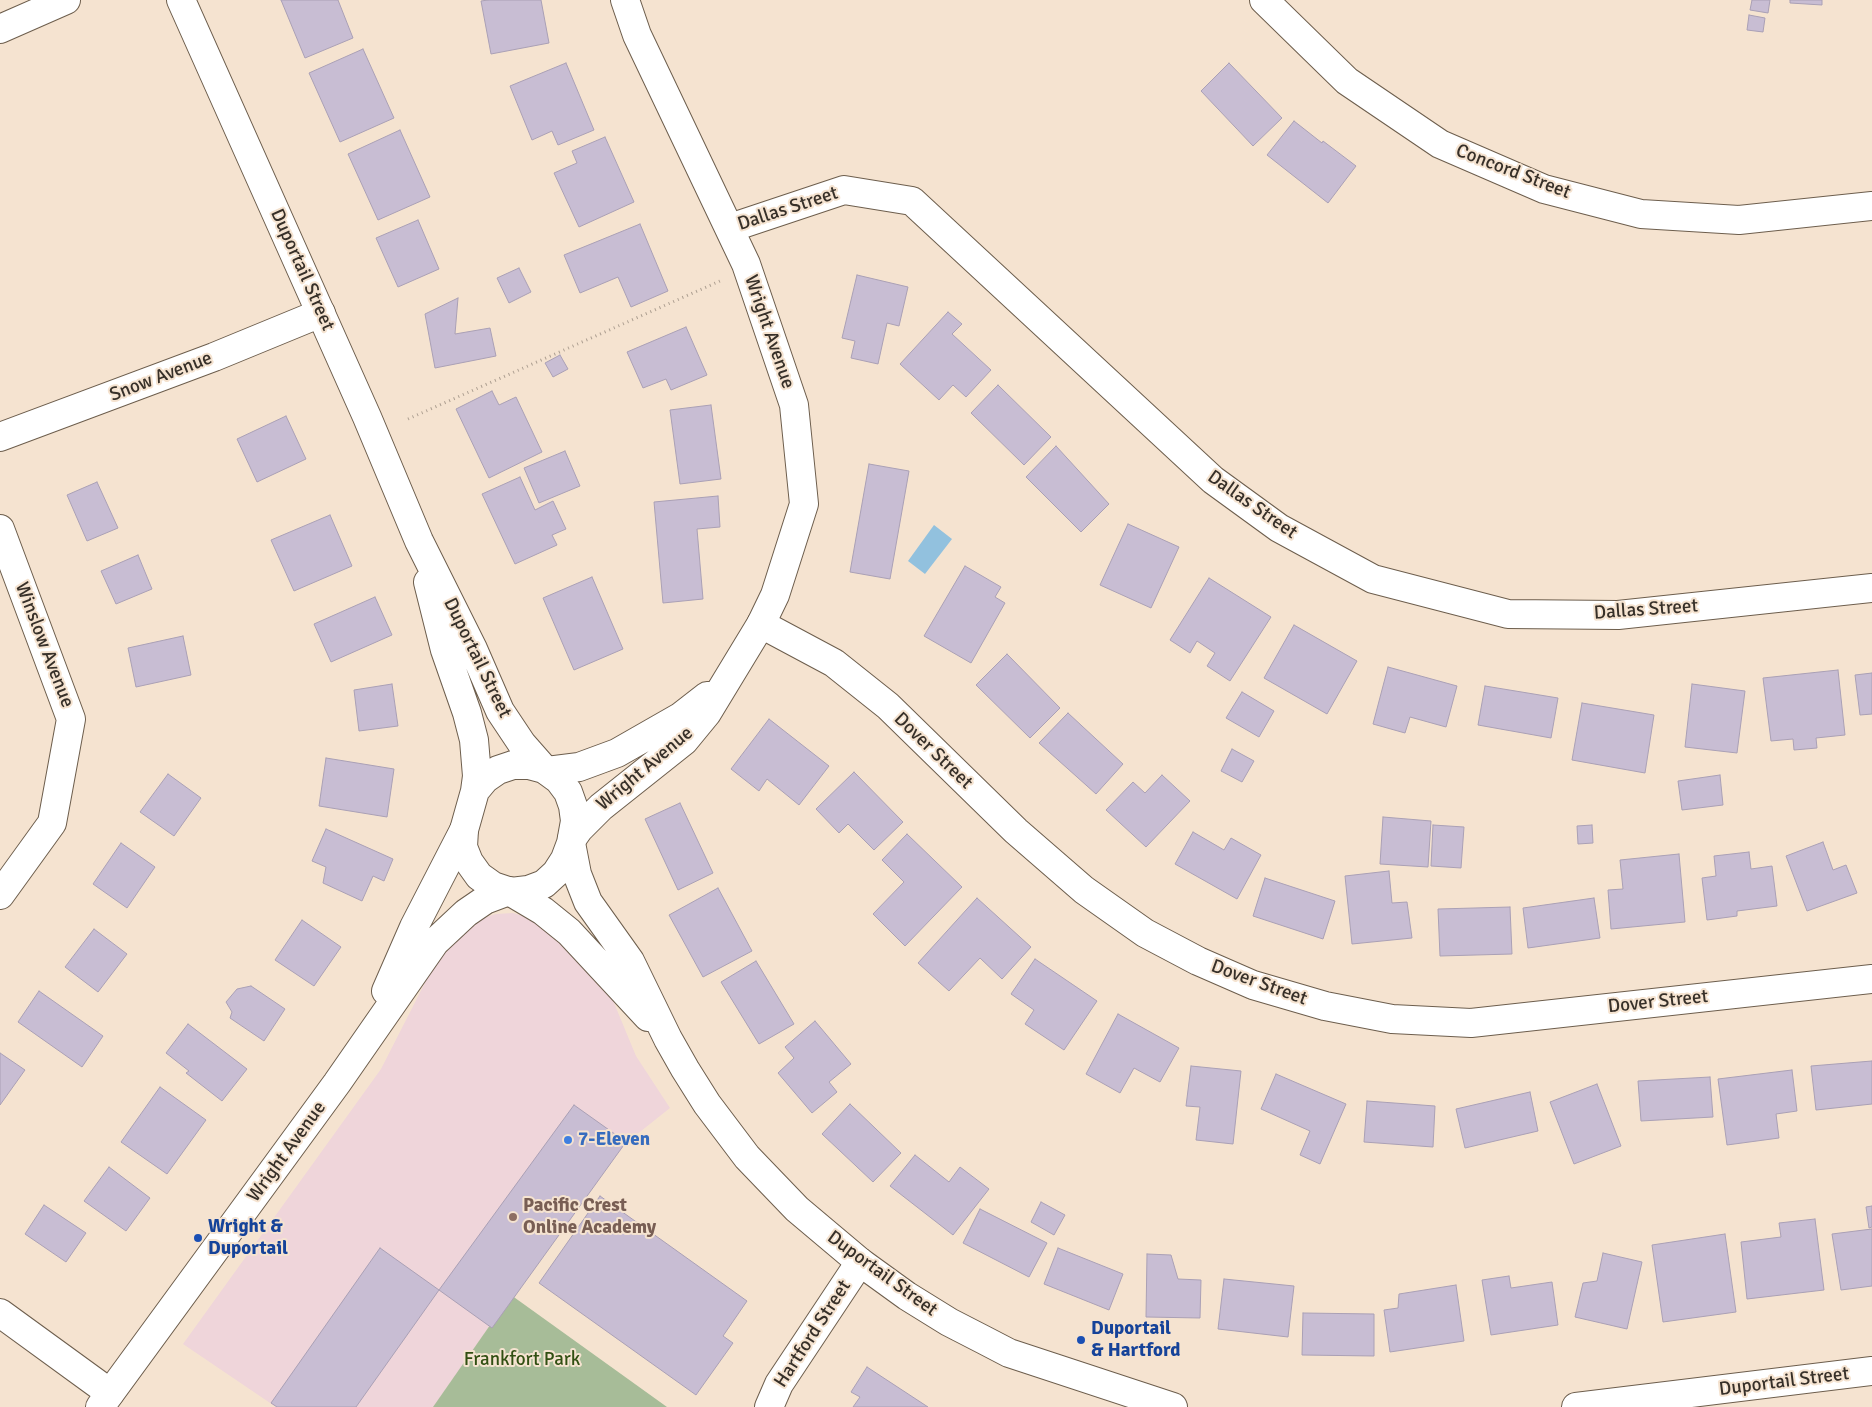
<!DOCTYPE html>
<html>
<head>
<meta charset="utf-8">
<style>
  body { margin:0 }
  canvas { display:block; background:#f5e3d0 }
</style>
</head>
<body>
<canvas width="1872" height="1407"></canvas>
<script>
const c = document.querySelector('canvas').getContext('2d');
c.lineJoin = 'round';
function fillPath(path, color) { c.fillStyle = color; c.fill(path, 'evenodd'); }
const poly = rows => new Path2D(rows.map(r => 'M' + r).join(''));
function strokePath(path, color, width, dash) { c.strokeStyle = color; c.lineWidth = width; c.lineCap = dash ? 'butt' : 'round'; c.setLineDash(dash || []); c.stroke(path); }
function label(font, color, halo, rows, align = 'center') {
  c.font = font + ' Signika,sans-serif'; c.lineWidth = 4; c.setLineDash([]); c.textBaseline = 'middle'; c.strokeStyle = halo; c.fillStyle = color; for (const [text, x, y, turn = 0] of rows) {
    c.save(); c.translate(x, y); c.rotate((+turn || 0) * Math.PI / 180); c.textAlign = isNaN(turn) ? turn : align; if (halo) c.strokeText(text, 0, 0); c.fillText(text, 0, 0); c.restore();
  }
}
const commercial = poly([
  [513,913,529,918,547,929,612,998,636,1056,670,1108,626,1143,511,1295,434,1407,276,1407,183,1344,381,1069,432,969,452,939,483,918,496,914]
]);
const green = poly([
  [511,1295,667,1407,433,1407]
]);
const water = poly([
  [934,525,952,539,925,574,908,561]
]);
const building = poly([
  [281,0,338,0,353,38,305,58,281,0],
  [488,0,541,0,549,43,491,54,481,1,488,0],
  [1752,0,1770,0,1768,13,1750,10,1752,0],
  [1790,0,1822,0,1822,5,1790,3,1790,0],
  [1749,15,1765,18,1763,32,1747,30,1749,15],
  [363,49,394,118,340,142,309,73,363,49],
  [566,63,594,130,558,145,552,131,532,140,510,86,566,63],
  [1229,63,1282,118,1253,146,1201,91,1229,63],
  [1294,121,1322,143,1323,141,1356,166,1328,203,1267,155,1294,121],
  [400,130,430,197,378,220,348,154,400,130],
  [605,137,634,202,579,227,554,173,577,163,572,151,605,137],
  [418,220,439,269,398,287,376,238,418,220],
  [640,224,668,291,631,307,618,277,580,293,564,255,640,224],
  [519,268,531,292,509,303,497,278,519,268],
  [857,275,908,287,899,326,887,323,878,364,851,358,855,341,842,338,857,275],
  [458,298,455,334,490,328,496,356,435,368,425,314,458,298],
  [948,312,962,324,952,334,991,370,966,397,953,385,939,400,900,364,948,312],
  [686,327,707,375,671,390,666,379,643,388,627,352,686,327],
  [560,355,568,369,553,377,545,363,560,355],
  [998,385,1051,437,1024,465,971,413,998,385],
  [492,391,499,405,516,397,542,452,489,478,456,409,492,391],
  [711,405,721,479,680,484,670,410,711,405],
  [286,416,306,459,257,482,237,439,286,416],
  [1056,446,1109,504,1081,532,1026,477,1056,446],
  [565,451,580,486,539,503,524,468,565,451],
  [869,464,909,471,890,579,850,572,869,464],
  [520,477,535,510,553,501,566,529,552,535,557,545,515,564,482,494,520,477],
  [97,482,118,528,87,541,67,495,97,482],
  [718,496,720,527,697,529,703,599,663,603,654,502,718,496],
  [330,515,352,566,294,591,271,540,330,515],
  [1128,524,1179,547,1151,608,1100,585,1128,524],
  [138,555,152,589,116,604,101,571,138,555],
  [965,566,1001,587,995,597,1005,603,971,663,924,636,965,566],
  [592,577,623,649,574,670,543,598,592,577],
  [1209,578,1271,617,1230,681,1207,666,1215,653,1197,641,1190,653,1170,640,1209,578],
  [375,597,392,635,331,662,314,624,375,597],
  [1294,625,1357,661,1327,714,1264,678,1294,625],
  [183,636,191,675,136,687,128,648,183,636],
  [1007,654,1060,708,1030,738,976,685,1007,654],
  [1388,667,1457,686,1446,727,1410,717,1405,733,1373,724,1388,667],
  [1838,670,1845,735,1816,738,1817,748,1794,750,1793,739,1771,741,1763,678,1838,670],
  [1872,673,1872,714,1860,715,1855,675,1872,673],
  [392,684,398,726,359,731,354,690,392,684],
  [1692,684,1745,691,1737,753,1685,747,1692,684],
  [1485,686,1558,698,1551,738,1478,725,1485,686],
  [1242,692,1274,711,1259,737,1226,718,1242,692],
  [1582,703,1654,715,1645,773,1572,760,1582,703],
  [1068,713,1123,764,1096,794,1039,743,1068,713],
  [769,719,829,766,799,805,767,779,759,791,731,769,769,719],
  [1232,749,1254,761,1242,782,1221,771,1232,749],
  [326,758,394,769,387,817,319,806,326,758],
  [854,772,903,822,874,850,848,824,839,833,816,809,854,772],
  [168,774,201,798,174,836,140,812,168,774],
  [1162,775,1190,801,1146,847,1106,810,1133,782,1145,793,1162,775],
  [1720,775,1723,805,1682,810,1678,781,1720,775],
  [680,803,713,873,678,890,645,819,680,803],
  [1383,817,1431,821,1428,867,1380,864,1383,817],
  [1433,825,1464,827,1461,868,1431,866,1433,825],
  [1592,825,1593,843,1578,844,1577,826,1592,825],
  [326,829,393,859,384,881,373,876,362,901,323,883,326,867,312,861,326,829],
  [1193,832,1224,850,1231,838,1261,855,1237,899,1175,864,1193,832],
  [907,834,962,887,905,946,873,914,904,882,882,860,907,834],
  [1823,842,1833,870,1846,865,1857,893,1807,911,1786,856,1823,842],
  [121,843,155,867,127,908,93,884,121,843],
  [1749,852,1751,869,1772,866,1777,906,1737,911,1737,916,1707,920,1702,878,1716,876,1714,856,1749,852],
  [1679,854,1685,922,1611,929,1608,890,1623,889,1620,860,1679,854],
  [1389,871,1392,903,1407,902,1412,938,1352,944,1345,876,1389,871],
  [1265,878,1335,901,1323,939,1253,916,1265,878],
  [718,888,752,951,703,977,669,915,718,888],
  [977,898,1031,947,1002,979,980,958,949,991,918,963,977,898],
  [1594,898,1600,938,1528,948,1523,908,1594,898],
  [1510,907,1512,954,1440,956,1438,909,1510,907],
  [302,920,341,947,314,986,275,960,302,920],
  [94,929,127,954,98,992,65,967,94,929],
  [1035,959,1097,1001,1064,1050,1025,1024,1034,1010,1011,994,1035,959],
  [756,961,794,1024,759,1044,721,982,756,961],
  [251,986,285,1009,264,1041,230,1018,232,1012,226,1002,237,989,251,986],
  [39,991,103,1036,82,1067,18,1022,39,991],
  [1118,1014,1179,1048,1160,1082,1134,1068,1120,1093,1086,1074,1118,1014],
  [815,1021,851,1064,829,1082,837,1092,812,1113,778,1073,794,1058,785,1047,815,1021],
  [188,1024,247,1069,222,1101,186,1073,189,1071,166,1053,188,1024],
  [0,1053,25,1070,0,1105,0,1053],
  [1872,1061,1872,1104,1816,1110,1811,1066,1872,1061],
  [1191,1066,1241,1071,1233,1144,1196,1140,1200,1107,1186,1106,1191,1066],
  [1792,1070,1797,1111,1776,1114,1779,1138,1727,1145,1718,1079,1792,1070],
  [1276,1074,1346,1104,1320,1164,1300,1155,1310,1131,1261,1109,1276,1074],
  [1710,1077,1713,1117,1641,1121,1638,1081,1710,1077],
  [1597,1084,1621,1146,1574,1164,1550,1102,1597,1084],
  [160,1087,206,1120,167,1174,121,1142,160,1087],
  [1530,1092,1538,1131,1465,1148,1456,1109,1530,1092],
  [1367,1101,1435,1106,1433,1147,1364,1142,1367,1101],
  [850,1104,901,1153,873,1182,822,1134,850,1104],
  [574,1105,626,1142,492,1328,439,1290,574,1105],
  [915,1155,949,1182,960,1167,989,1189,953,1235,890,1186,915,1155],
  [109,1167,150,1198,126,1231,84,1201,109,1167],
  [600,1196,747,1301,723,1336,733,1343,696,1395,539,1283,600,1196],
  [1041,1202,1065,1215,1054,1235,1031,1222,1041,1202],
  [44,1205,86,1233,66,1262,25,1234,44,1205],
  [1872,1206,1872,1227,1869,1228,1866,1207,1872,1206],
  [980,1209,1047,1243,1029,1277,963,1243,980,1209],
  [1815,1219,1824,1290,1747,1299,1741,1242,1781,1237,1779,1223,1815,1219],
  [1872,1229,1872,1286,1841,1290,1832,1234,1872,1229],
  [1725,1234,1736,1312,1663,1322,1652,1245,1725,1234],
  [380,1248,439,1290,356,1407,277,1407,271,1403,380,1248],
  [1058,1248,1123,1274,1109,1310,1044,1284,1058,1248],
  [1603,1253,1642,1262,1627,1329,1575,1317,1583,1283,1597,1281,1603,1253],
  [1147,1254,1171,1255,1178,1279,1201,1280,1200,1318,1146,1317,1147,1254],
  [1509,1276,1511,1288,1552,1282,1558,1325,1491,1335,1482,1280,1509,1276],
  [1224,1279,1294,1286,1288,1337,1218,1329,1224,1279],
  [1456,1285,1464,1341,1390,1352,1384,1310,1398,1308,1399,1294,1456,1285],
  [1303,1313,1374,1314,1374,1356,1302,1355,1303,1313],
  [867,1367,928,1407,853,1407,860,1397,851,1392,867,1367]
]);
const path = poly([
  [408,419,720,281]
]);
const minor = poly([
  [1264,0,1347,81,1440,144,1544,189,1641,214,1739,220,1872,206],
  [0,29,66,0],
  [730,228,844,190,912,201,1213,480,1279,528,1373,579,1508,614,1618,615,1872,588],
  [0,437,214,357,321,313],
  [0,529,71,719,52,823,0,895],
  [761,624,834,663,888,706,1016,831,1084,890,1145,933,1198,961,1253,985,1325,1006,1392,1019,1471,1023,1872,979],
  [0,1313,110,1393],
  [769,1407,779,1384,860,1262]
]);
const tertiary = poly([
  [547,771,579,767,617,753,680,717,707,696],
  [572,839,579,829,601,807,684,741,707,713,761,624,775,595,804,504,794,405,746,264,637,35,625,0],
  [386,991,414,927,464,830],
  [100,1407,337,1083,435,942,466,913,485,900,509,891]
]);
const secondary = poly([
  [181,0,367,417,419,541,473,649,500,711,522,744,544,769],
  [428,582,445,650,467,713,474,740,477,776,475,791],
  [513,765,529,765,544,769,559,780,568,792,573,806,575,821,571,843,565,859,556,873,544,884,528,890,511,892,493,886,479,876,469,862,463,847,464,830,475,791,485,779,498,770,513,765],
  [571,843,577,874,588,902,630,961,668,1039,685,1069,707,1104,747,1157,797,1209,860,1262,907,1296,949,1322,984,1340,1009,1353,1173,1407],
  [511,892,543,911,569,932,648,1017],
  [1576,1407,1872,1371]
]);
const markers = [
  [568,1140,5,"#3f7fe0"],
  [513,1217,5,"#8d6e63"],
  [198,1238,5,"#1a4fb4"],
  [1081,1340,5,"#1a4fb4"]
];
const streetNames = [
  ["Concord Street",1513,172,21],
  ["Dallas Street",788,209,-18],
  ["Duportail Street",302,270,66],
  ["Wright Avenue",769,332,71],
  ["Snow Avenue",161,377,-21],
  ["Dallas Street",1252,505,35],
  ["Dallas Street",1646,610,-4],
  ["Winslow Avenue",44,645,69],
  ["Duportail Street",477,658,64],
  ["Dover Street",933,751,44],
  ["Wright Avenue",645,769,-40],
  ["Dover Street",1259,983,20],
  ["Dover Street",1658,1002,-6],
  ["Wright Avenue",287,1152,-54],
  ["Duportail Street",882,1274,36],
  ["Hartford Street",813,1334,-57],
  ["Duportail Street",1784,1382,-7]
];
const shopNames = [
  ["7-Eleven",578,1140]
];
const educationNames = [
  ["Pacific Crest",523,1206],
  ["Online Academy",523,1228]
];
const transitNames = [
  ["Wright &",208,1227],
  ["Duportail",208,1249],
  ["Duportail",1091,1329],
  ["& Hartford",1091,1351]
];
const parkNames = [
  ["Frankfort Park",522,1360]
];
fillPath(commercial, '#efd5da');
fillPath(green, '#a7bc98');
fillPath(water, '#92c1de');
fillPath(building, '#c8bdd3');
strokePath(building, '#aaa0b5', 1);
strokePath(minor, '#6d5e4d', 30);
strokePath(tertiary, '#6d5e4d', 30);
strokePath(secondary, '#6d5e4d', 30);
strokePath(path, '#ad9f91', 3, [1, 4]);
strokePath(minor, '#fff', 28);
strokePath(tertiary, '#fff', 28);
strokePath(secondary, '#fff', 28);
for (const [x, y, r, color] of markers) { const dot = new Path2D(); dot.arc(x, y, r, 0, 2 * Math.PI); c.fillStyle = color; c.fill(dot); strokePath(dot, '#f5e3d0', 2); }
label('19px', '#373029', '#f5e3d0', streetNames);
label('bold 19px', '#366cbe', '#f5e3d0', shopNames, 'left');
label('bold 19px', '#785e54', '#f5e3d0', educationNames, 'left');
label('bold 19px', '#164399', '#f5e3d0', transitNames, 'left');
label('19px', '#314f12', '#f5e3d0', parkNames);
</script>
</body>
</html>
